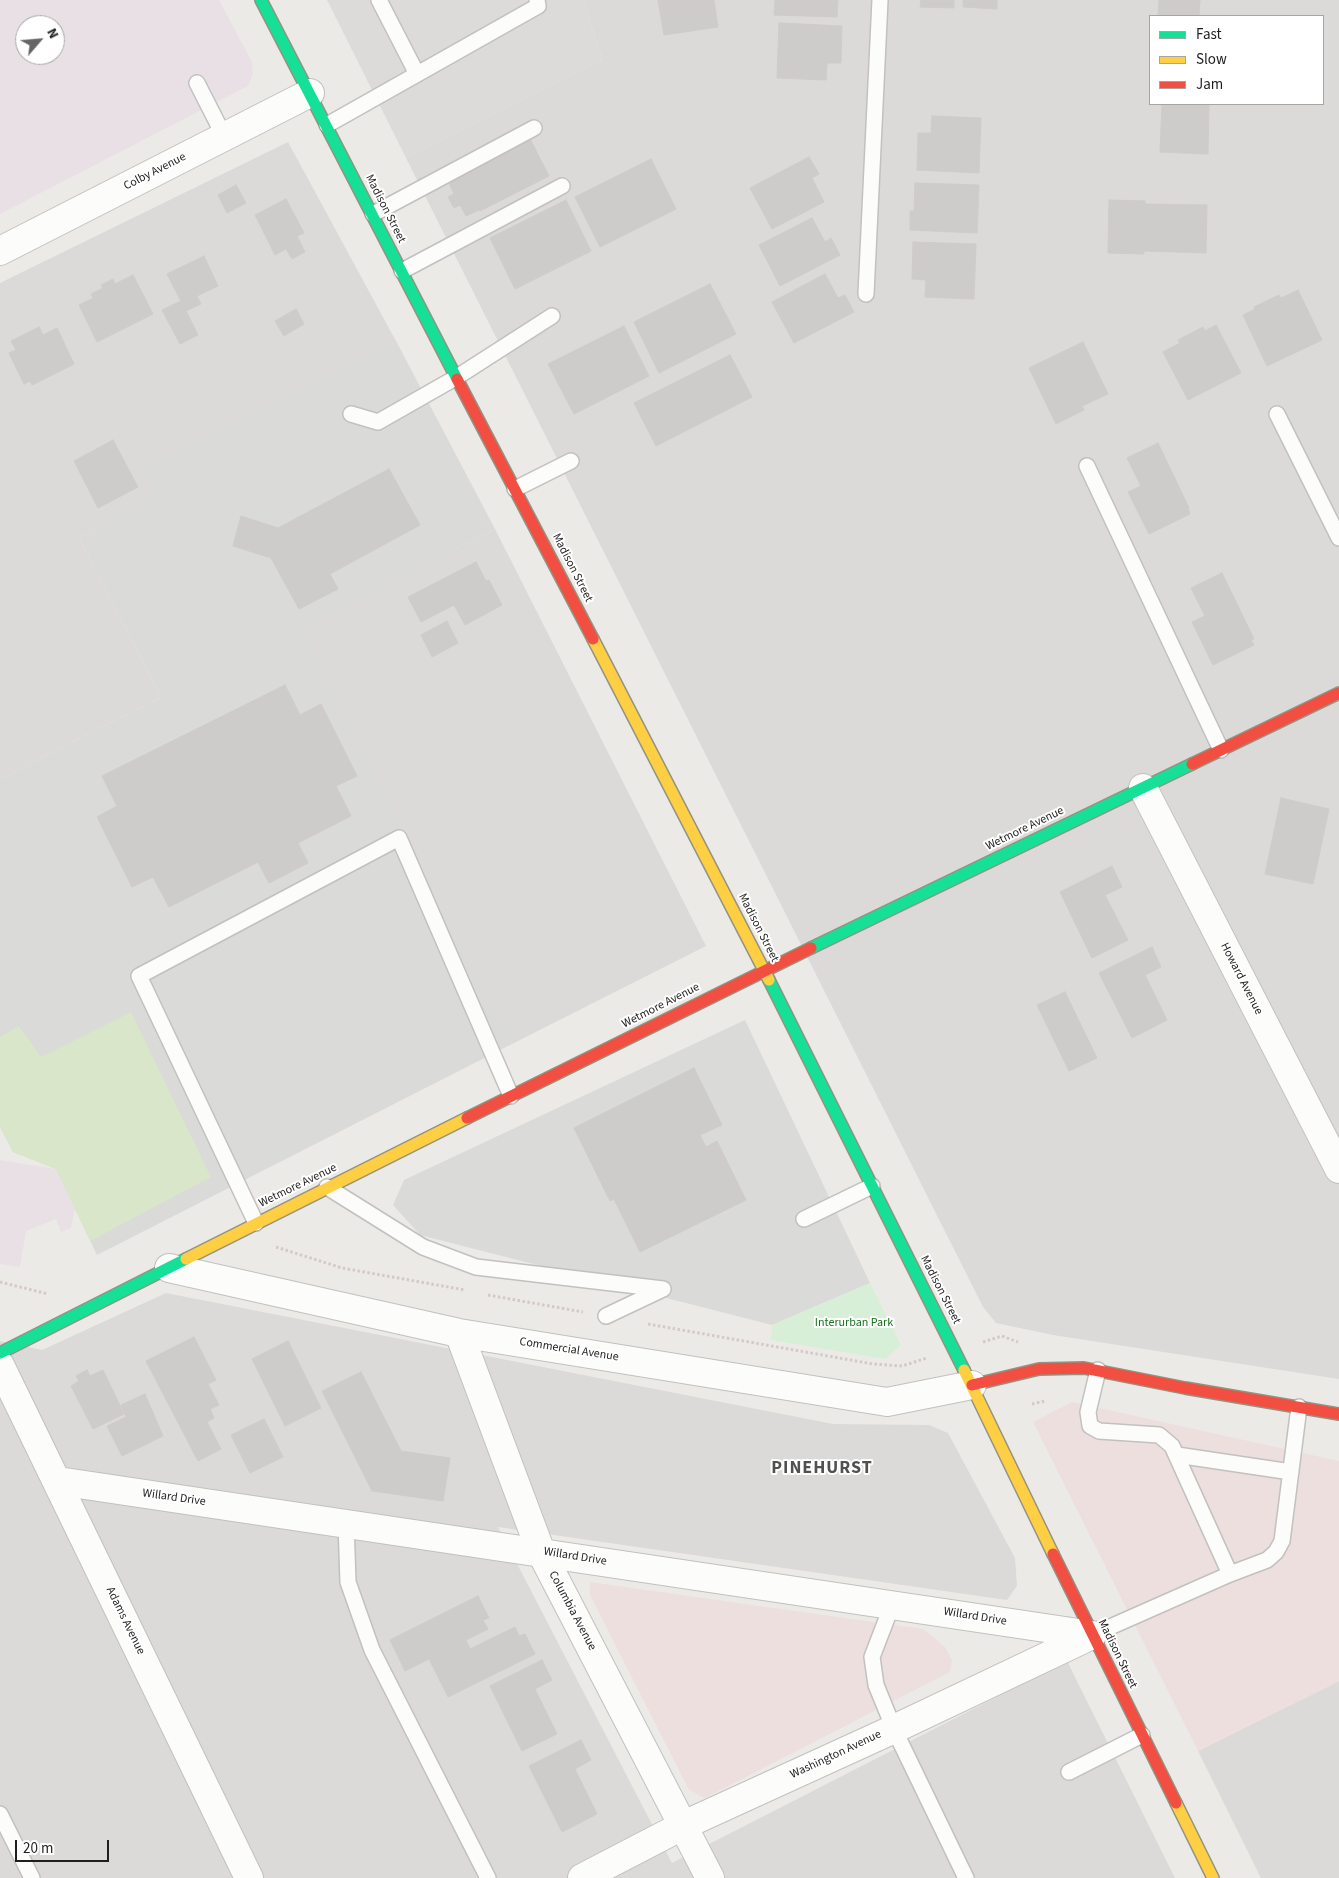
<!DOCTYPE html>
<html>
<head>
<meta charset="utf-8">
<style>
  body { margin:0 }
  #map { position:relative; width:1339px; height:1878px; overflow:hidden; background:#eceae7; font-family:"Source Sans 3",sans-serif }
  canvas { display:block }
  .legend { position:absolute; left:1149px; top:15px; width:175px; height:90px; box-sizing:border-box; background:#fff; border:1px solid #a5a5a5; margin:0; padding:6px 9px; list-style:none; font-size:15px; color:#1e1e1e }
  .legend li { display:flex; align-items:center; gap:10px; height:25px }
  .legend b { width:25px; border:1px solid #a5a5a5 }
  .north { position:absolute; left:15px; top:15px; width:50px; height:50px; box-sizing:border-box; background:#fff; border:1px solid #a5a5a5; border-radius:50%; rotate:63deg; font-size:14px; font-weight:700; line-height:20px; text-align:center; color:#1e1e1e }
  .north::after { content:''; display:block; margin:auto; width:18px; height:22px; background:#666564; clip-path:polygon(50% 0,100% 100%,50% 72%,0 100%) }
  .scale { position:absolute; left:15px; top:1840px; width:94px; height:22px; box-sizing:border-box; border:2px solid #1e1e1e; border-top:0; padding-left:6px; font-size:15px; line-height:18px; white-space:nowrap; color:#1e1e1e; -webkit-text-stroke:4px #fff; paint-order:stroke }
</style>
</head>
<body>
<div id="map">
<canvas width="1339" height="1878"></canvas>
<ul class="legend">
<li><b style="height:6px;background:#16e098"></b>Fast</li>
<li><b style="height:6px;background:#ffcf43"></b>Slow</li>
<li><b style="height:6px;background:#f24e42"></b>Jam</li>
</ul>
<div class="north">N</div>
<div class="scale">20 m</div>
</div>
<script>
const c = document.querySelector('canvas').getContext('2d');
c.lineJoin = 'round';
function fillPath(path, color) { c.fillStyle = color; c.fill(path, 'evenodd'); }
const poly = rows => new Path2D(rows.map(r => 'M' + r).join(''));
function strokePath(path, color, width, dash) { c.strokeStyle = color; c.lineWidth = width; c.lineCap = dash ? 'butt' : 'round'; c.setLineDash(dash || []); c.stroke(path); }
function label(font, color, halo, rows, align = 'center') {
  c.font = font + ' "Source Sans 3",sans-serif'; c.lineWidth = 4; c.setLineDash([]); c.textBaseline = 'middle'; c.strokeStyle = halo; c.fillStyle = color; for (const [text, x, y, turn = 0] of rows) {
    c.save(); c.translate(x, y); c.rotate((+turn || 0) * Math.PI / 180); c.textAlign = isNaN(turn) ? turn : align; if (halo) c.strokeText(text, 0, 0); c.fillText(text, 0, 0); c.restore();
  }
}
const residential = poly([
  [584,0,1339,0,1339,1379,1053,1335,996,1323,983,1307,406,158,602,60],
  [1150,16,1323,16,1323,104,1150,104],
  [288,142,397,343,142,470,157,498,79,538,161,697,0,779,0,283],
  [495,529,706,946,512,1044,301,627],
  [166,1293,833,1424,929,1425,948,1433,1015,1558,1017,1586,1007,1600,498,1527,672,1863,1067,1661,1175,1878,0,1878,0,1341,42,1350],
  [1339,1681,1339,1878,1261,1878,1198,1751]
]);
const commercial = poly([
  [1072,1402,1339,1461,1339,1681,1198,1751,1033,1422],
  [590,1582,923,1629,945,1647,952,1660,950,1672,705,1798,689,1790,590,1595]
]);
const industrial = poly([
  [0,0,219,0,252,62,253,74,248,86,0,214],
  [25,25,55,25,55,55,25,55],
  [0,1160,56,1169,75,1209,71,1228,61,1232,56,1219,26,1231,20,1267,0,1264]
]);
const religious = poly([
  [395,339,495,529,302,627,512,1044,97,1255,56,1169,13,1152,0,1127,0,779,161,697,79,538,156,498,142,470],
  [745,1020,870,1283,772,1325,420,1235,393,1205,404,1180]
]);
const grass = poly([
  [131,1012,211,1177,90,1241,56,1169,13,1152,0,1127,0,1037,19,1026,41,1057]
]);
const park = poly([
  [870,1283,901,1345,885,1359,771,1340,772,1325]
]);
const parking = poly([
  [327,0,584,0,602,60,406,158]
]);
const building = poly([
  [658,0,714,0,718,27,664,35,658,0],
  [775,0,838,0,837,17,774,15,775,0],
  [921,0,954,0,954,8,920,7,921,0],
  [963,0,997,0,997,9,963,7,963,0],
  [1159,0,1200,0,1199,16,1158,16,1159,0],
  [779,23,842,26,841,63,827,63,826,80,777,78,779,23],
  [1162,104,1209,104,1208,154,1160,152,1162,104],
  [932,116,981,118,979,173,917,170,918,133,931,133,932,116],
  [528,135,549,176,480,211,479,210,466,216,460,205,454,208,448,197,454,194,448,181,528,135],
  [809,157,819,174,812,178,824,202,772,229,750,188,809,157],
  [651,159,676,209,600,247,575,197,651,159],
  [915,183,979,185,977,233,910,230,910,211,914,211,915,183],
  [236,185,246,203,227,213,218,195,236,185],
  [286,199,304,233,297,236,305,252,292,259,286,249,275,255,255,215,286,199],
  [566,200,591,251,515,289,490,238,566,200],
  [1109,200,1145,201,1145,204,1207,205,1206,253,1144,251,1144,254,1108,253,1109,200],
  [812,218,825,242,831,238,840,255,780,286,759,245,812,218],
  [913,242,976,244,974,299,925,297,926,280,912,279,913,242],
  [204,256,218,286,197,296,201,304,186,311,167,274,204,256],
  [825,274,838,298,845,295,854,312,794,343,772,302,825,274],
  [133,275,153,314,97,342,79,305,93,298,91,294,103,288,101,285,113,279,115,284,133,275],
  [710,284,736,334,659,373,634,322,710,284],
  [1298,290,1322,340,1267,366,1243,315,1255,309,1254,307,1279,295,1281,298,1298,290],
  [181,301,198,335,180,344,162,310,181,301],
  [296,309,304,324,284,336,275,321,296,309],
  [1216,325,1241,373,1188,400,1163,352,1180,343,1178,340,1203,327,1205,331,1216,325],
  [624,326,649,376,574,414,548,364,624,326],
  [39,327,43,335,57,328,74,364,32,385,30,381,24,384,9,353,16,350,11,341,39,327],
  [1083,342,1108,394,1082,406,1084,410,1056,424,1029,368,1083,342],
  [730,355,752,397,656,446,634,403,730,355],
  [113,440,138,487,98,508,74,461,113,440],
  [1158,443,1189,508,1188,508,1190,514,1149,534,1128,492,1141,486,1127,458,1158,443],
  [389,469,420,525,330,574,338,589,299,609,271,558,233,546,241,516,278,528,389,469],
  [476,562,486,581,489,580,502,605,465,625,454,605,421,622,408,597,476,562],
  [1222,573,1254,639,1251,640,1254,645,1213,665,1192,622,1205,616,1191,588,1222,573],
  [447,621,458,643,432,657,421,635,447,621],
  [285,685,300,715,321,704,357,776,336,786,351,816,298,843,308,863,269,883,258,862,169,907,153,877,132,887,97,817,117,806,102,776,285,685],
  [1281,798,1329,809,1313,884,1265,874,1281,798],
  [1112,866,1122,887,1105,895,1128,940,1092,958,1060,892,1112,866],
  [1152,947,1161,967,1145,975,1167,1020,1132,1038,1099,973,1152,947],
  [1065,992,1097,1058,1069,1071,1037,1005,1065,992],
  [694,1068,722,1125,700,1135,706,1147,717,1141,746,1200,640,1252,614,1199,610,1201,574,1128,694,1068],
  [194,1337,216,1380,208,1384,219,1405,210,1409,214,1418,207,1422,221,1449,198,1461,146,1361,194,1337],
  [288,1341,321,1408,285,1426,252,1359,288,1341],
  [87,1370,90,1376,103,1370,124,1414,93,1429,71,1386,79,1381,76,1376,87,1370],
  [361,1372,401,1451,450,1458,443,1501,372,1491,322,1391,361,1372],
  [145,1394,163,1436,122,1456,107,1426,126,1417,121,1405,145,1394],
  [264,1419,283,1457,250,1473,231,1435,264,1419],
  [478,1596,489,1618,483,1620,488,1629,466,1640,470,1649,515,1627,519,1636,525,1634,535,1654,448,1697,429,1659,405,1671,390,1640,478,1596],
  [542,1660,552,1680,535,1689,557,1734,522,1751,490,1686,542,1660],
  [581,1740,591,1760,575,1769,597,1814,562,1832,529,1766,581,1740]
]);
const path = poly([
  [276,1247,342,1268,465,1290],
  [0,1282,48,1294],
  [488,1295,583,1312],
  [648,1324,873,1364,902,1366,927,1358],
  [983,1342,1002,1336,1018,1342],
  [1032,1404,1045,1401]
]);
const lane = poly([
  [379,0,417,74],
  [197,83,224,136],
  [327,125,538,6,537,0],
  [373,214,534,128],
  [402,271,562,186],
  [866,294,880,0],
  [351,414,378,422,457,377,552,316],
  [1277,414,1339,538],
  [1087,466,1221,750],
  [515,489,571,461],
  [327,1187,423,1247,476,1267,663,1289],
  [804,1219,872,1186],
  [256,1223,139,976,399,838,511,1096],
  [606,1316,663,1289],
  [1177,1455,1291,1472],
  [346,1523,348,1582,372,1650,488,1878],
  [1230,1574,1267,1560,1276,1552,1282,1541,1299,1407],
  [892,1605,872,1657,876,1685,894,1729,966,1878],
  [1092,1635,1230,1574,1172,1446,1159,1435,1099,1431,1090,1426,1088,1412,1098,1370],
  [1069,1772,1142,1735],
  [0,1814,32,1878]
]);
const street = poly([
  [0,251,310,93],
  [1143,788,1339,1169],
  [169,1268,459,1333,887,1402,972,1385],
  [459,1333,541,1552,710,1878],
  [0,1365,249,1878],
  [58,1481,1092,1635],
  [582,1878,684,1825,894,1729,1092,1635]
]);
const fast = poly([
  [261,0,457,379],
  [811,948,1192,764],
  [769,980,964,1370],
  [0,1353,186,1259]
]);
const slow = poly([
  [593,639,769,980],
  [186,1259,467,1118],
  [964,1370,1053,1554],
  [1176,1803,1213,1878]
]);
const jam = poly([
  [457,379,593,639],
  [1192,764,1339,693],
  [467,1118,811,948],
  [972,1385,1039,1369,1084,1368,1185,1388,1339,1414],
  [1053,1554,1176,1803]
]);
const streetNames = [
  ["Colby Avenue",155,172,-27],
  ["Madison Street",385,209,63],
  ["Madison Street",572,568,63],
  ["Wetmore Avenue",1025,829,-26],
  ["Madison Street",758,928,63],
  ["Howard Avenue",1241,979,63],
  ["Wetmore Avenue",661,1006,-27],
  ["Wetmore Avenue",298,1186,-26],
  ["Madison Street",940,1290,63],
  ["Commercial Avenue",569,1350,9],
  ["Willard Drive",174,1498,8],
  ["Willard Drive",575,1557,9],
  ["Columbia Avenue",572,1611,62],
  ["Willard Drive",975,1617,9],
  ["Adams Avenue",125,1621,64],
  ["Madison Street",1117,1654,64],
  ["Washington Avenue",836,1755,-25]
];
const parkNames = [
  ["Interurban Park",854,1323]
];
const districtNames = [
  ["PINEHURST",822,1469]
];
fillPath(residential, '#dbdad8');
fillPath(commercial, '#eddfde');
fillPath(industrial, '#e9e0e5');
fillPath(religious, '#dadad8');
fillPath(grass, '#d9e6c9');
fillPath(park, '#d7efd6');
fillPath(parking, '#dcdbda');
fillPath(building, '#ceccca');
strokePath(building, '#cfccc9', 1);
strokePath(lane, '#c2c1bf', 18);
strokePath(street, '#c2c1bf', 30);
strokePath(fast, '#929381', 14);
strokePath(slow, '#929381', 14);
strokePath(jam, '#929381', 14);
strokePath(path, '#d5c9c7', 3, [2.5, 2.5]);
strokePath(lane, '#fcfcfb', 15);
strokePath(street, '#fcfcfb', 28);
strokePath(fast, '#16e098', 11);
strokePath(slow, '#ffcf43', 11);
strokePath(jam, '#f24e42', 11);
label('12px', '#1e1e1e', '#fff', streetNames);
label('12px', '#18701d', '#fff', parkNames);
c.letterSpacing = '1px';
label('bold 18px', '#515151', '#fff', districtNames);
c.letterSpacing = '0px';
</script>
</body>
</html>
